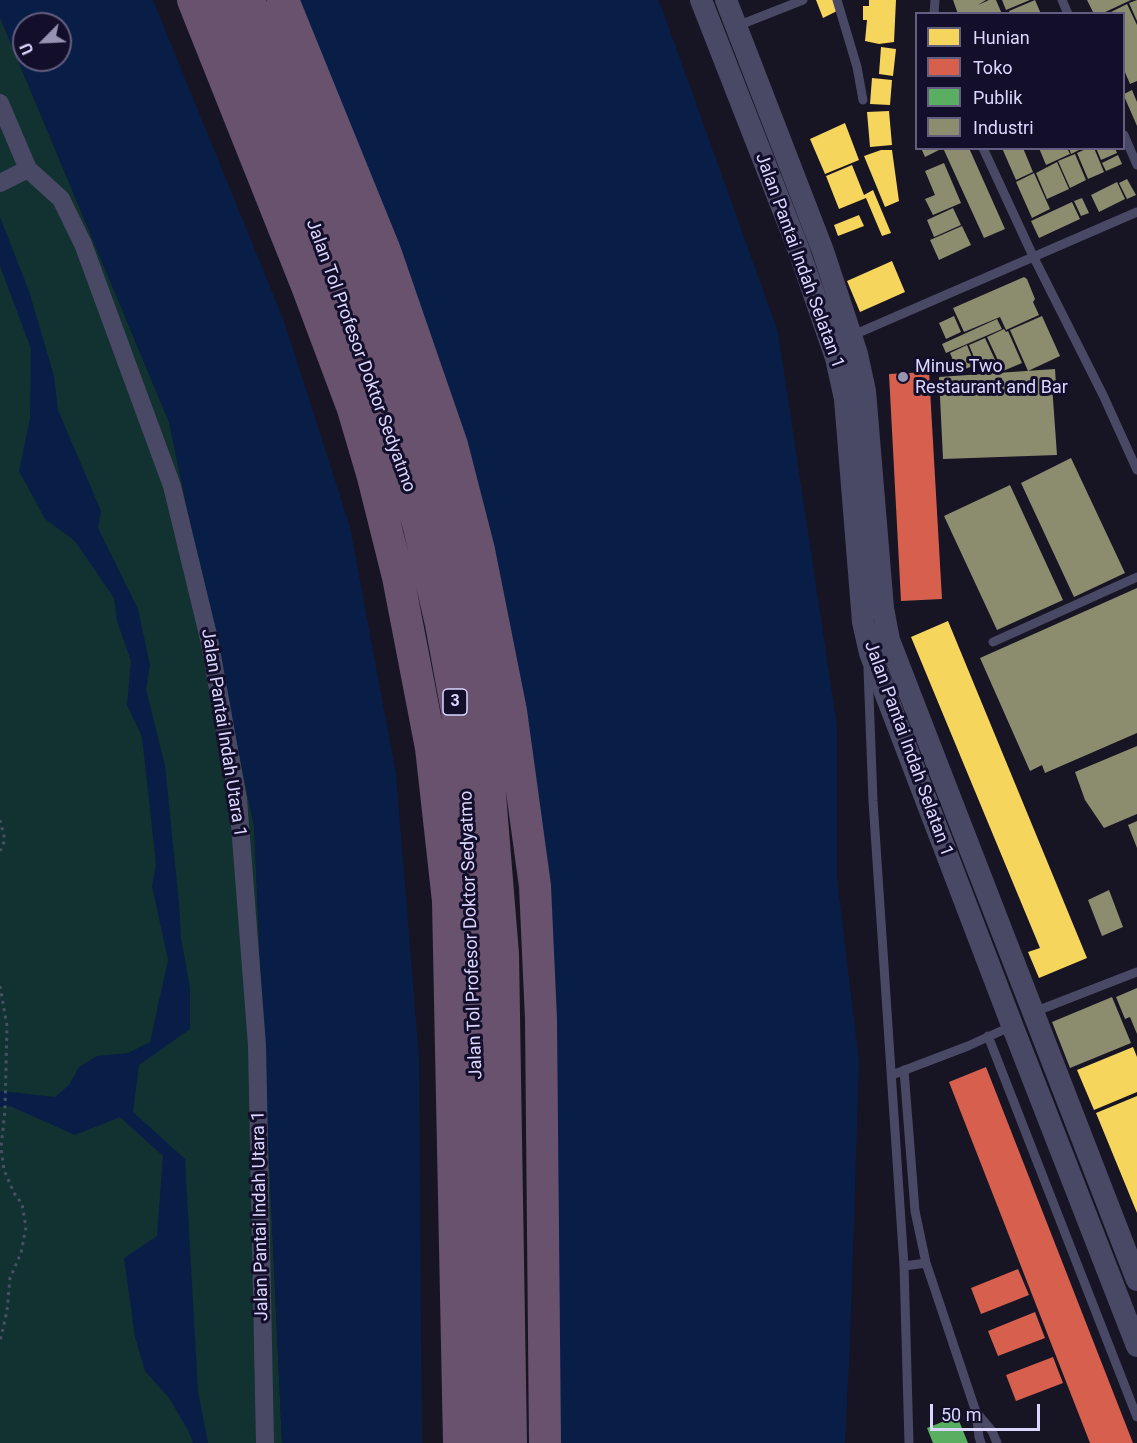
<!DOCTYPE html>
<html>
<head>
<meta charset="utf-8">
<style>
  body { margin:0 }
  #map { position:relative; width:1137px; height:1443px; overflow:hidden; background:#171424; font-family:Roboto,sans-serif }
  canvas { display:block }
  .legend { position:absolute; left:915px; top:12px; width:210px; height:138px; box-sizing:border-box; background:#130e2a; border:2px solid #635e7f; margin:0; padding:8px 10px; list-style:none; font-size:18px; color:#dcd7ff }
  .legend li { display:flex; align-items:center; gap:12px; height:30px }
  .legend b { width:30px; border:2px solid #635e7f }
  .north { position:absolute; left:12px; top:12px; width:60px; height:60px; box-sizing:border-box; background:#130e2a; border:2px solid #635e7f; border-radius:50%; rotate:246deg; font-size:16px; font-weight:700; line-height:24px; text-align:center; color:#dcd7ff }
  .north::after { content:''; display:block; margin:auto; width:21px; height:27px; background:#9793b2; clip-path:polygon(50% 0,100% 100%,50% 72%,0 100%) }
  .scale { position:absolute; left:930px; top:1404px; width:110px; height:27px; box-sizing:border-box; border:3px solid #dcd7ff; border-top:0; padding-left:8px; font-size:18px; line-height:21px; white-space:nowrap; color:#dcd7ff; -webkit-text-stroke:4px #130e2a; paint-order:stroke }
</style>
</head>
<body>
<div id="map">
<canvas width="1137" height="1443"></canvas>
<ul class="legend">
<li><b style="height:16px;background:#f6d55c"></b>Hunian</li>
<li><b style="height:16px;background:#d6604d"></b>Toko</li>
<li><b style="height:16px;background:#5aae61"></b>Publik</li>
<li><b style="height:16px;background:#8c8c6e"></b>Industri</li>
</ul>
<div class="north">U</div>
<div class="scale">50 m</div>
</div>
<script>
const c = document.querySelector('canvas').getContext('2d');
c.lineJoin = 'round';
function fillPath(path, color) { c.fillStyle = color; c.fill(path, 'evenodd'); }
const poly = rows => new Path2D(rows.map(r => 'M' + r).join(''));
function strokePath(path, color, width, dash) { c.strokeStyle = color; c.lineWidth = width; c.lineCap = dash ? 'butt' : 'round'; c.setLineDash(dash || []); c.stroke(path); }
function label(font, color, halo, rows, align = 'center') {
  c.font = font + ' Roboto,sans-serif'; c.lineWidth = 6; c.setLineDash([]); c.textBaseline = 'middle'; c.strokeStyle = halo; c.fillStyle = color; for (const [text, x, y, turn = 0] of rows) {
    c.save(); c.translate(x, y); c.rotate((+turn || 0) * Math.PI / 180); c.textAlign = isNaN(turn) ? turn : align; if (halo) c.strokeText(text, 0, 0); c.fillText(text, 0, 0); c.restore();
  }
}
const green = poly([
  [0,17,169,422,254,825,282,1443,0,1443]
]);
const water = poly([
  [0,0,153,0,284,321,350,527,396,774,419,1058,422,1443,282,1443,254,825,169,422,0,17],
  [24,24,60,24,60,60,24,60],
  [288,0,658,0,664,14,778,332,837,726,837,878,859,1062,850,1343,845,1443,550,1443,539,874],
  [0,217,29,291,54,376,58,410,101,511,98,528,138,609,150,665,146,689,165,766,179,903,181,938,190,988,190,1029,139,1065,133,1112,185,1159,198,1391,208,1443,193,1443,188,1430,169,1398,145,1371,135,1337,124,1258,157,1236,163,1156,120,1117,75,1135,10,1106,0,1107,0,1091,55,1097,69,1085,79,1067,97,1056,128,1053,150,1042,168,960,152,886,156,864,142,737,127,705,131,661,117,621,114,598,75,541,45,519,19,471,30,419,31,349,0,266]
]);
const homes = poly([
  [816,0,833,0,837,11,823,18],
  [869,0,896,0,894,42,879,44,865,41,867,20,863,20,863,6,869,6],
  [881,47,896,49,893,76,879,74],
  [872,78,892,80,890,105,870,104],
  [889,111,892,145,870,147,867,112],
  [845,123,859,160,825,174,810,139],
  [881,150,892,150,899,201,885,207,864,156],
  [852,165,864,195,873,190,891,233,882,236,866,198,839,209,826,176],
  [859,215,864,226,838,236,834,225],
  [892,261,905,292,860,312,847,281],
  [948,621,1087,958,1039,978,1028,952,1040,948,911,637],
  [1133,1047,1137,1057,1137,1092,1094,1110,1077,1070],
  [1137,1096,1137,1213,1096,1113]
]);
const shops = poly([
  [929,372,942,599,901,601,889,374],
  [986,1067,1133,1443,1090,1443,949,1082],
  [1018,1269,1029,1295,981,1314,971,1288],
  [1035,1312,1045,1338,998,1356,988,1331],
  [1053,1357,1063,1383,1016,1401,1006,1375]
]);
const public = poly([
  [957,1416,968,1443,933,1443,927,1428]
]);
const industry = poly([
  [953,0,986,0,978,5,989,0,996,0,1002,14,958,14],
  [1002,0,1030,0,1006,10],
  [1035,0,1041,14,1010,14,1009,11],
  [1087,0,1131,0,1101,14,1094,14],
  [1137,0,1137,21,1129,3],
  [1127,4,1137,25,1137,81,1130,84,1124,70,1124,14,1107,14],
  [1132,90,1137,102,1137,126,1124,96,1124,94],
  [921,148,943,148,925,157],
  [943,148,969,148,1005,229,984,238],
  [1002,148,1023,148,1033,172,1016,180],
  [1039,148,1067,148,1070,154,1046,165],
  [1069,148,1083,148,1071,154],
  [1088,148,1094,148,1104,172,1088,179,1077,153],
  [1096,148,1115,148,1117,153,1101,160],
  [1075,154,1086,180,1070,188,1058,161],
  [1118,155,1122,164,1106,171,1102,163],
  [1057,162,1069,189,1047,199,1036,173],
  [944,163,961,203,933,215,925,199,935,195,925,171],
  [1034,173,1050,209,1032,218,1016,182],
  [1127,179,1136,195,1127,199,1119,183],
  [1117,182,1125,199,1099,212,1091,195],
  [1082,198,1089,213,1081,216,1074,201],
  [1072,202,1080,219,1039,238,1031,221],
  [953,208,961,225,934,237,927,220],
  [962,226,971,245,939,260,930,240],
  [1024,277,1027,279,1035,299,1033,302,1039,315,1006,330,1000,317,964,332,953,308],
  [954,316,961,332,946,339,939,323],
  [1042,316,1060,356,1028,371,1010,330],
  [997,319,1002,329,946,353,942,344],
  [1004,329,1006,332,1008,331,1022,363,1003,371,987,337],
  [985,338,997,364,980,372,969,345],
  [967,345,975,365,958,372,950,353],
  [1055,369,1056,384,1052,385,1057,455,943,459,939,377],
  [1071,458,1125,573,1074,597,1021,483],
  [1010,485,1063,600,997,630,944,516],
  [1137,588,1137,733,1045,773,1042,765,1030,771,980,658],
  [1137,746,1137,814,1104,828,1085,800,1075,772],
  [1137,821,1137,848,1128,825],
  [1109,890,1123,927,1102,936,1088,900],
  [1137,988,1137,1034,1130,1017,1125,1019,1116,997],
  [1112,997,1131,1043,1070,1068,1052,1022]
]);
const path = poly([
  [0,820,5,840,0,851],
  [0,986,7,1026,5,1110,1,1148,4,1170,14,1193,22,1204,26,1227,21,1253,10,1278,7,1311,0,1341]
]);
const service = poly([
  [837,0,857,67,863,100],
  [1062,0,1068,14],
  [934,14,935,0],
  [737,26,803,0],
  [1124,135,1137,165],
  [983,148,1033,256,1103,395,1137,470],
  [851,336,1137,212],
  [993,642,1137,577],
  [868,669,873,801,904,1266,909,1443],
  [1034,1012,1137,972],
  [988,1036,1137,1417],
  [904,1070,915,1211,926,1263],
  [892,1075,968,1046,1012,1026],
  [904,1266,926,1263,976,1412,979,1437,981,1443],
  [976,1412,992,1431,997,1443]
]);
const minor = poly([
  [0,103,28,169,61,199,83,244,172,486,209,639,238,799,257,1045,265,1443],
  [0,183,28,169]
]);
const tertiary = poly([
  [701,0,798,248,836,358,845,399,863,622,870,653,1012,1025,1137,1346],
  [726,0,823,251,857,354,865,391,883,608,889,640,1137,1280]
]);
const motorway = poly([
  [193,0,307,286,353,409,373,477,398,577,431,748,448,901,459,1443],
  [222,0,340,287,394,441,419,527,441,624,457,711,467,792,473,868,485,1443],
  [249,0,368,292,411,415,439,511,477,693,489,782,503,954,511,1443],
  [283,0,385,251,452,445,479,550,511,711,535,886,541,1019,545,1443]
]);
const markers = [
  [903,377,6,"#9793b2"]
];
const shields = [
  [455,702,24]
];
const shieldNames = [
  ["3",455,702]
];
const streetNames = [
  ["Jalan Pantai Indah Selatan 1",799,261,70],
  ["Jalan Tol Profesor Doktor Sedyatmo",360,356,70],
  ["Jalan Pantai Indah Utara 1",223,733,81],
  ["Jalan Pantai Indah Selatan 1",908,749,70],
  ["Jalan Tol Profesor Doktor Sedyatmo",472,935,-92],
  ["Jalan Pantai Indah Utara 1",261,1216,-91]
];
const poiNames = [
  ["Minus Two",915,367],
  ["Restaurant and Bar",915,388]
];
fillPath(green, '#123131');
fillPath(water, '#081e47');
fillPath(homes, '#f6d55c');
fillPath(shops, '#d6604d');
fillPath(public, '#5aae61');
fillPath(industry, '#8c8c6e');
strokePath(path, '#445263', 3, [3, 4.5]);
strokePath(service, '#4a4965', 9);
strokePath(minor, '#4a4965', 18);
strokePath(tertiary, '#4a4965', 22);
strokePath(motorway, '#68526e', 32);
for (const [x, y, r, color] of markers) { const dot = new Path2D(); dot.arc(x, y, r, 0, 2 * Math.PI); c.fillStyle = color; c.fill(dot); strokePath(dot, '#130e2a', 2); }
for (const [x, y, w] of shields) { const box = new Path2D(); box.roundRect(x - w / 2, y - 13, w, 26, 4.5); c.fillStyle = '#130e2a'; c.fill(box); strokePath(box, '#dcd7ff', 1.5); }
label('bold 16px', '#dcd7ff', null, shieldNames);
label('18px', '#dcd7ff', '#130e2a', streetNames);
label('18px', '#dcd7ff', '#130e2a', poiNames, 'left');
</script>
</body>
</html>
